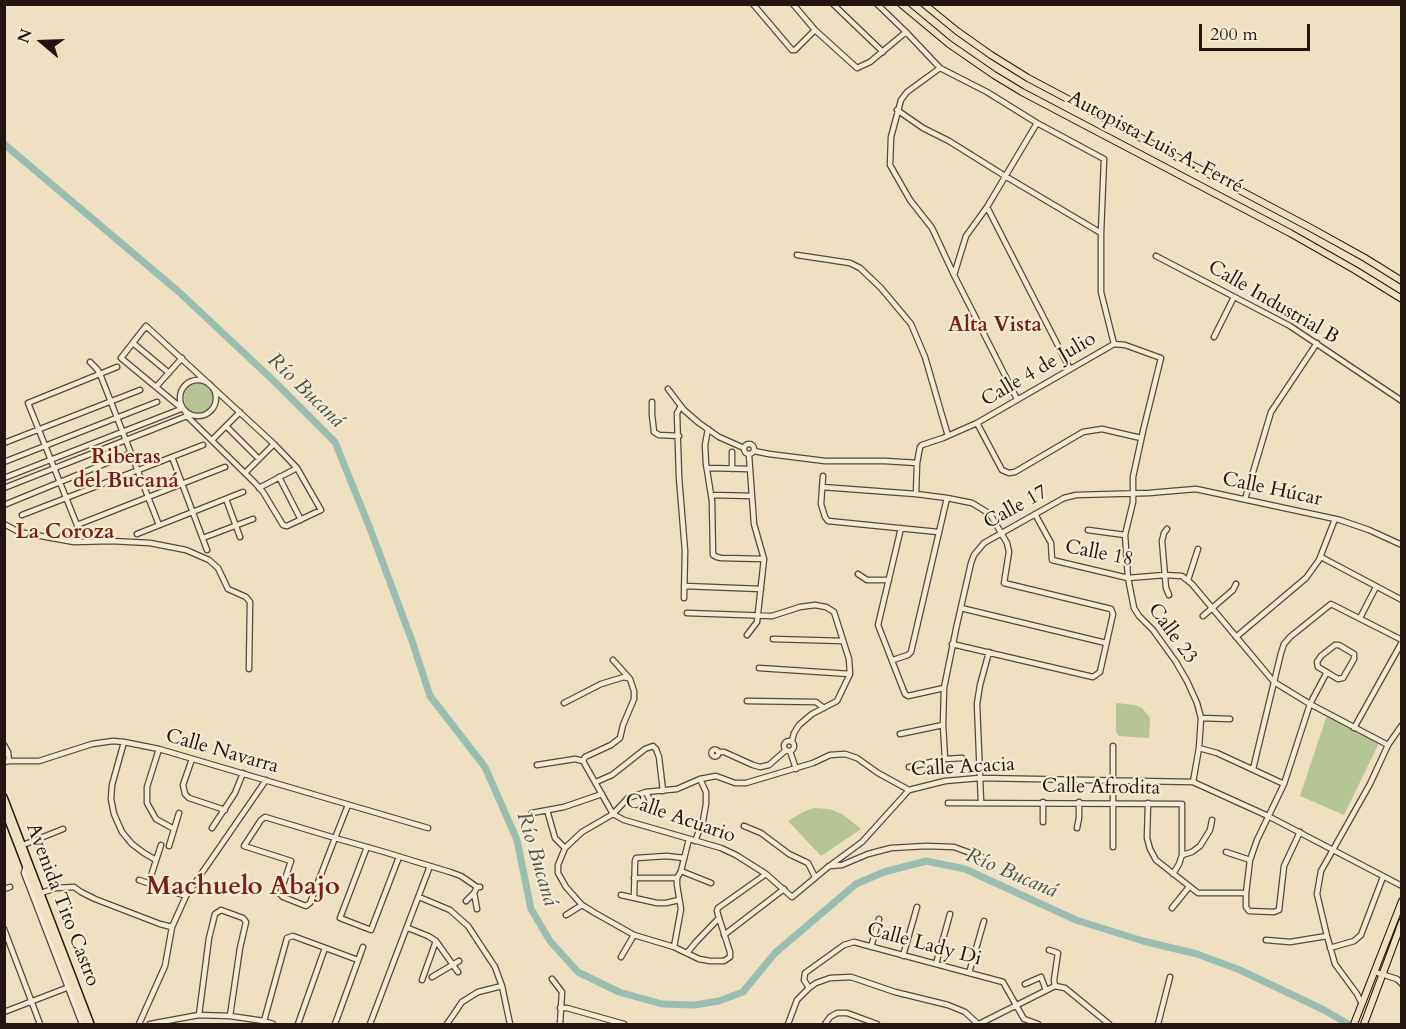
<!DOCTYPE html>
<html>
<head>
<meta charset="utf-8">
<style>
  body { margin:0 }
  #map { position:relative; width:1406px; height:1029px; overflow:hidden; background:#eee0c0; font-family:Cardo,serif }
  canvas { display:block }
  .frame { position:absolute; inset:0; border:6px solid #231610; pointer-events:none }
  .north { position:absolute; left:12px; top:12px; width:60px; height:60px; -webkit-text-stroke:4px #f4ebd6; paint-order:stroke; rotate:289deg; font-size:16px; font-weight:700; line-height:24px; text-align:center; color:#231610 }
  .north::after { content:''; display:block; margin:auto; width:21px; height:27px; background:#231610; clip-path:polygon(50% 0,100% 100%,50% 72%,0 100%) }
  .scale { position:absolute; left:1199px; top:24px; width:111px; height:27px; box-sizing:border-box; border:3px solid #231610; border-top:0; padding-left:8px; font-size:18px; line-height:21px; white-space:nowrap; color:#231610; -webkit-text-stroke:4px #f4ebd6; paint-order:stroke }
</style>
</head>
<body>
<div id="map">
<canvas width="1406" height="1029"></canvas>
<div class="frame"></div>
<div class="north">N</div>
<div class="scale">200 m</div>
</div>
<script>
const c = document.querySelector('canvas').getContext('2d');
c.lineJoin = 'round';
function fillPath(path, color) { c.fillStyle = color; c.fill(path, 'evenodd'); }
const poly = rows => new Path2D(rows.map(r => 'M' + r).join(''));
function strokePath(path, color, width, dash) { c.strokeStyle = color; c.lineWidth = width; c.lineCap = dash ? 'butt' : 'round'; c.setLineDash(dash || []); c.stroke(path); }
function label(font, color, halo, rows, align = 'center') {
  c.font = font + ' Cardo,serif'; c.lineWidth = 4.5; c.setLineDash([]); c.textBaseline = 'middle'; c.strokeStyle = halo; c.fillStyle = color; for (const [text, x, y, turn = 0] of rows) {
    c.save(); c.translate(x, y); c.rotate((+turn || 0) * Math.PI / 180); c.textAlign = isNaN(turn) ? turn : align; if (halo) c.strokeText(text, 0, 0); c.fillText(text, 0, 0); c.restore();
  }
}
const green = poly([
  '184 398a15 15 0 1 1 30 0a15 15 0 1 1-30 0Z',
  [1116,703,1134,705,1142,708,1150,718,1149,738,1119,736,1116,732],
  [1327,715,1379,743,1344,815,1300,796],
  [814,808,829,809,842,814,861,829,821,856,788,821,803,812]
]);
const river = poly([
  [4,144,179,292,276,383,335,442,371,531,412,641,430,696,485,767,517,840,531,909,550,941,578,972,619,992,662,1004,695,1005,719,1001,743,992,775,953,856,884,884,872,926,861,965,869,1076,920,1143,941,1197,954,1240,970,1324,1010,1348,1024]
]);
const minor = poly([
  [753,4,792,50,795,50,815,30],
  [793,4,815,30,857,68,870,62,906,32],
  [833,4,883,52],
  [877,4,906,32,940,68,987,92,1037,123,1104,159,1101,233,1101,292,1114,344],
  [940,68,907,92,901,100,891,137,890,165,910,200,932,228,954,275,1017,399],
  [897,110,923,128,949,141,1005,176,1101,233],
  [987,207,1070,369],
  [797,255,850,263,860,268,881,288,911,324,925,357,948,436],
  [1156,256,1290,326,1402,401],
  [954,275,966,236,987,207,1037,123],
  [146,326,274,444,297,468,321,510,287,526,283,525,263,492,255,483,187,416,185,411,121,358,146,326],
  [1214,337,1234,297],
  [133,343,169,373],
  [90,362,97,369,100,374,159,525],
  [117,367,28,403,77,525,225,467],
  '180 398a18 18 0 1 1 36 0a18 18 0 1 1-36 0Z',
  [156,387,182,358],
  [668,389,684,410,699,423,719,437,744,448],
  [652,402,652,415,654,432,659,435,679,436],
  [681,406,677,413,679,477,685,551,684,598],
  [977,423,1002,470,1009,473,1015,472,1083,432,1102,429,1141,438],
  [226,426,259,459],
  [708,429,705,445,706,464,712,501,713,555,717,557,721,558,764,559],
  [212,440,240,412],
  [4,443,140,390],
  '744 449a5 5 0 1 1 10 0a5 5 0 1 1-10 0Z',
  [754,451,769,454,825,461,885,461,917,463],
  [172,457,207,550],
  [4,462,157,402],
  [708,468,749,469],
  [732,469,732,452],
  [245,473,274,444],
  [823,476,821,504,825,517,828,521,938,532],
  [279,477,301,520],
  [4,478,181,409],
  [822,487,916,494,947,498,972,503,990,514,1007,543,1009,552,1004,583,1111,609,1113,614,1100,672,1093,677,952,644],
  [4,488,187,416],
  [259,488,297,468],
  [916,494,917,463,920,447,922,445,943,438,977,423,1114,344,1125,345,1161,358,1143,431,1133,477,1133,502,1125,535,1128,578,1134,608,1139,616,1153,630,1176,662,1187,681,1197,703,1201,718,1199,748,1193,782],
  [711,495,752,496],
  [226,499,240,537],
  [1245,499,1271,412,1317,343],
  [4,505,131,453],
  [1035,514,1051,543,1052,560,1128,578,1165,575,1182,576,1192,584,1274,682,1310,704,1388,745],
  [22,515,203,445],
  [4,524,19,532,74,542,111,541,150,543,186,550,209,560,218,568,228,589,246,597,250,602,249,669],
  [901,528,878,625,905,694,908,696,944,688],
  [1167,529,1164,533,1162,541,1166,588,1169,595],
  [1088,530,1125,535],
  [137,534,243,492],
  [203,538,253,519],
  [1321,557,1402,600],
  [858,574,867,580,889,580],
  [1188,580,1198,549],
  [684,586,761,589],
  [961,608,1106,643],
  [687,613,772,616,800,607,815,605,826,607,834,612,849,659,850,674,837,701,812,714,799,725,794,733,792,741],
  [1203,616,1233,590,1236,584],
  [1360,618,1376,587],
  [747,635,757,622,764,559,754,524,749,455],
  [1236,637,1306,578,1319,560,1335,519],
  [773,639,843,641],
  [1335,645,1339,645,1354,654,1354,659,1343,678,1338,679,1318,667,1317,662,1321,656,1335,645],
  [893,660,908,655,911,652,947,498],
  [759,668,850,674],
  [747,701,816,702,824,708],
  [564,703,601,684,624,677,627,678],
  [1201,718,1230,719],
  [1354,728,1402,642],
  [900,734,943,725],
  '784 746a5 5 0 1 1 10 0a5 5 0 1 1-10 0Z',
  [124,742,112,785,111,799,114,814,122,832,132,844,144,853,156,860],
  [4,745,8,752,9,761],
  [1199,748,1217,753,1284,784],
  [159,749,147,787,147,803,156,819,174,829],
  '711.5 753a3.5 3.5 0 1 1 7 0a3.5 3.5 0 1 1-7 0Z',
  [790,751,796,769],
  [718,752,724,752,753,765,760,767,769,765,786,750],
  [192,759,183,785,185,794,189,798,225,810],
  [945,759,943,725,944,688,956,629,971,563,974,555,984,543,1064,498,1076,495,1149,493,1196,489,1340,520,1369,530,1402,545],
  [583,761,585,757,611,745,620,738,623,725,634,699,634,691,630,679,613,660],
  [4,762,9,761,39,761,92,744,113,741,124,742,159,749,428,828],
  [537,765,575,759,583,761,613,814,624,820,721,848,736,855,766,874,792,897,828,867,862,842,909,790],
  [909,767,945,759,962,758],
  [1253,769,1281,653,1284,644,1290,637,1331,604,1402,640],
  [596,782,612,775,645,749,653,746,656,749,659,757,663,791],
  [646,792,653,807],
  [981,802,977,704,980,685,989,652],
  [948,803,1182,804,1182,855,1179,864,1173,874],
  [1148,803,1147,838,1150,849,1156,860,1198,893,1246,893],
  [348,805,335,838,310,903,306,906,283,897,280,894,291,861,244,846,261,820,265,817,335,838,381,851,430,866,450,872,461,876,477,887,480,887],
  [547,810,555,838,565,848],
  [532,813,564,807,602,794],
  [1043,822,1043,802],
  [744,826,761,833,789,854,808,863,815,877],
  [212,828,235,793,243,773],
  [1077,828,1079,818,1079,802],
  [1300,832,1284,866,1279,910,1274,912,1249,911,1246,907,1246,893,1250,860,1257,840,1284,784,1310,704,1327,672],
  [695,841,703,821,706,804,706,792,700,779],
  [23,845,63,829],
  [169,846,179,813],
  [367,847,340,918,371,930,399,857],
  [1113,847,1113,746],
  [1226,852,1250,860],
  [1182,855,1192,852,1200,846,1210,830,1212,820],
  [26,865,24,873,82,1024],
  [829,866,842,865,868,854,891,848,926,846,954,847,984,858],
  [681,871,711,883],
  [766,874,718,908,717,911,719,918,730,952,730,957,724,961,710,961,699,959,674,947,634,935,595,913,582,905,566,887,558,873,558,865,565,848,582,832,613,814,628,798,646,792,677,789,700,779,716,776,735,783,746,783,813,763,830,755,845,754,857,758,878,773,909,790,945,781,980,778,1193,782,1268,816,1402,886],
  [634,878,677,878],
  [150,879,161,845],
  [139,880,186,896],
  [477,887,474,893,477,909],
  [4,889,10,887],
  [38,894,56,888,74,887,81,892,95,899,160,924,172,927],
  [621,895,657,903,666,903,679,900],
  [419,897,450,910,468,926,495,967,502,986,510,1024],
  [634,897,635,861,636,858,667,856,684,858],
  [466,901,474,893],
  [1172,908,1189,887],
  [566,915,582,905],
  [408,928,428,936,436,941,458,972],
  [4,929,40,1024],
  [724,935,784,889],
  [1266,940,1290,942,1327,936],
  [674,947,681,909,677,885,677,878,681,871,689,839],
  [871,947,879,919],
  [1330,948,1354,941,1361,935,1383,877],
  [1049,950,1058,953,1054,980,1055,986],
  [687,953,696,942,719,918],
  [903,956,917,907],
  [621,957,634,935],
  [936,964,950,914],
  [1375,972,1397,979,1402,984],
  [969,973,984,921],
  [432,977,459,961],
  [552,979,562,992,560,1024],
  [422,980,436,941],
  [1025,984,1041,977,1046,990],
  [809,988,804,980,805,973,844,945,854,942,1003,982,1024,1019,1038,1024],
  [1362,1004,1357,994,1335,964,1327,936,1317,894,1321,871,1370,784,1388,745,1402,725],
  [560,1008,567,1008,624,1024],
  [4,1012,69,987],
  [199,1015,209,938,215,914,221,910,243,918,246,922,240,948,230,1016],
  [264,1021,287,938,293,936,358,960],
  [139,1024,165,966,172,927,186,896,266,780],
  [150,1024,199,1015,230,1016,264,1021,273,1024],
  [298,1024,325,948],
  [335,1024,363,947],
  [370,1024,430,866],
  [447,1024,462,1002,478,992,502,986],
  [788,1024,797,1000,809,988,816,983,830,978,851,977,895,992,948,1005,965,1012,978,1024],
  [825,1024,830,1017,837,1013,847,1013,877,1024],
  [979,1024,1055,986,1065,988,1109,1024],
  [1158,1024,1170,977]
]);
const major = poly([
  [4,797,91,1024],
  [4,810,86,1024]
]);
const highway = poly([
  [901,4,949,44,994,75,1022,92,1290,233,1355,270,1402,299],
  [924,4,957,31,991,55,1028,78,1309,227,1365,258,1402,281],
  [1354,1024,1402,901],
  [1364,1024,1402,922]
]);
const streetNames = [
  ["Autopista Luis A. Ferré",1155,143,28],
  ["Calle Industrial B",1273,303,30],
  ["Calle 4 de Julio",1039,370,-30],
  ["Calle Húcar",1272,490,12],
  ["Calle 17",1016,508,-29],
  ["Calle 18",1099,554,11],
  ["Calle 23",1172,634,54],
  ["Calle Navarra",222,752,16],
  ["Calle Acacia",963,768,-3],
  ["Calle Afrodita",1101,788,1],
  ["Calle Acuario",680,819,19],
  ["Avenida Tito Castro",62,905,69],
  ["Calle Lady Di",924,945,15]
];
const neighbourhoodNames = [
  ["Alta Vista",995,326],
  ["Riberas",126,458],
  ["del Bucaná",126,482],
  ["La Coroza",65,533]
];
const waterNames = [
  ["Río Bucaná",305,391,44],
  ["Río Bucaná",536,859,73],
  ["Río Bucaná",1011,874,23]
];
const districtNames = [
  ["Machuelo Abajo",243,888]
];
fillPath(green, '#b6c394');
strokePath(river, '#99bdb0', 7);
strokePath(minor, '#56483c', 7);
strokePath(major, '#231610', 8);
strokePath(highway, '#231610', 8);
strokePath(minor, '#f4ebd6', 4.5);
strokePath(major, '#eee0c0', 5);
strokePath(highway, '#eee0c0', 6);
label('20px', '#231610', '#f4ebd6', streetNames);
label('bold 21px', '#7a1f14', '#f4ebd6', neighbourhoodNames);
label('italic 21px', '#4c5048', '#f4ebd6', waterNames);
label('bold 26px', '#7a1f14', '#f4ebd6', districtNames);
</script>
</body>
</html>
